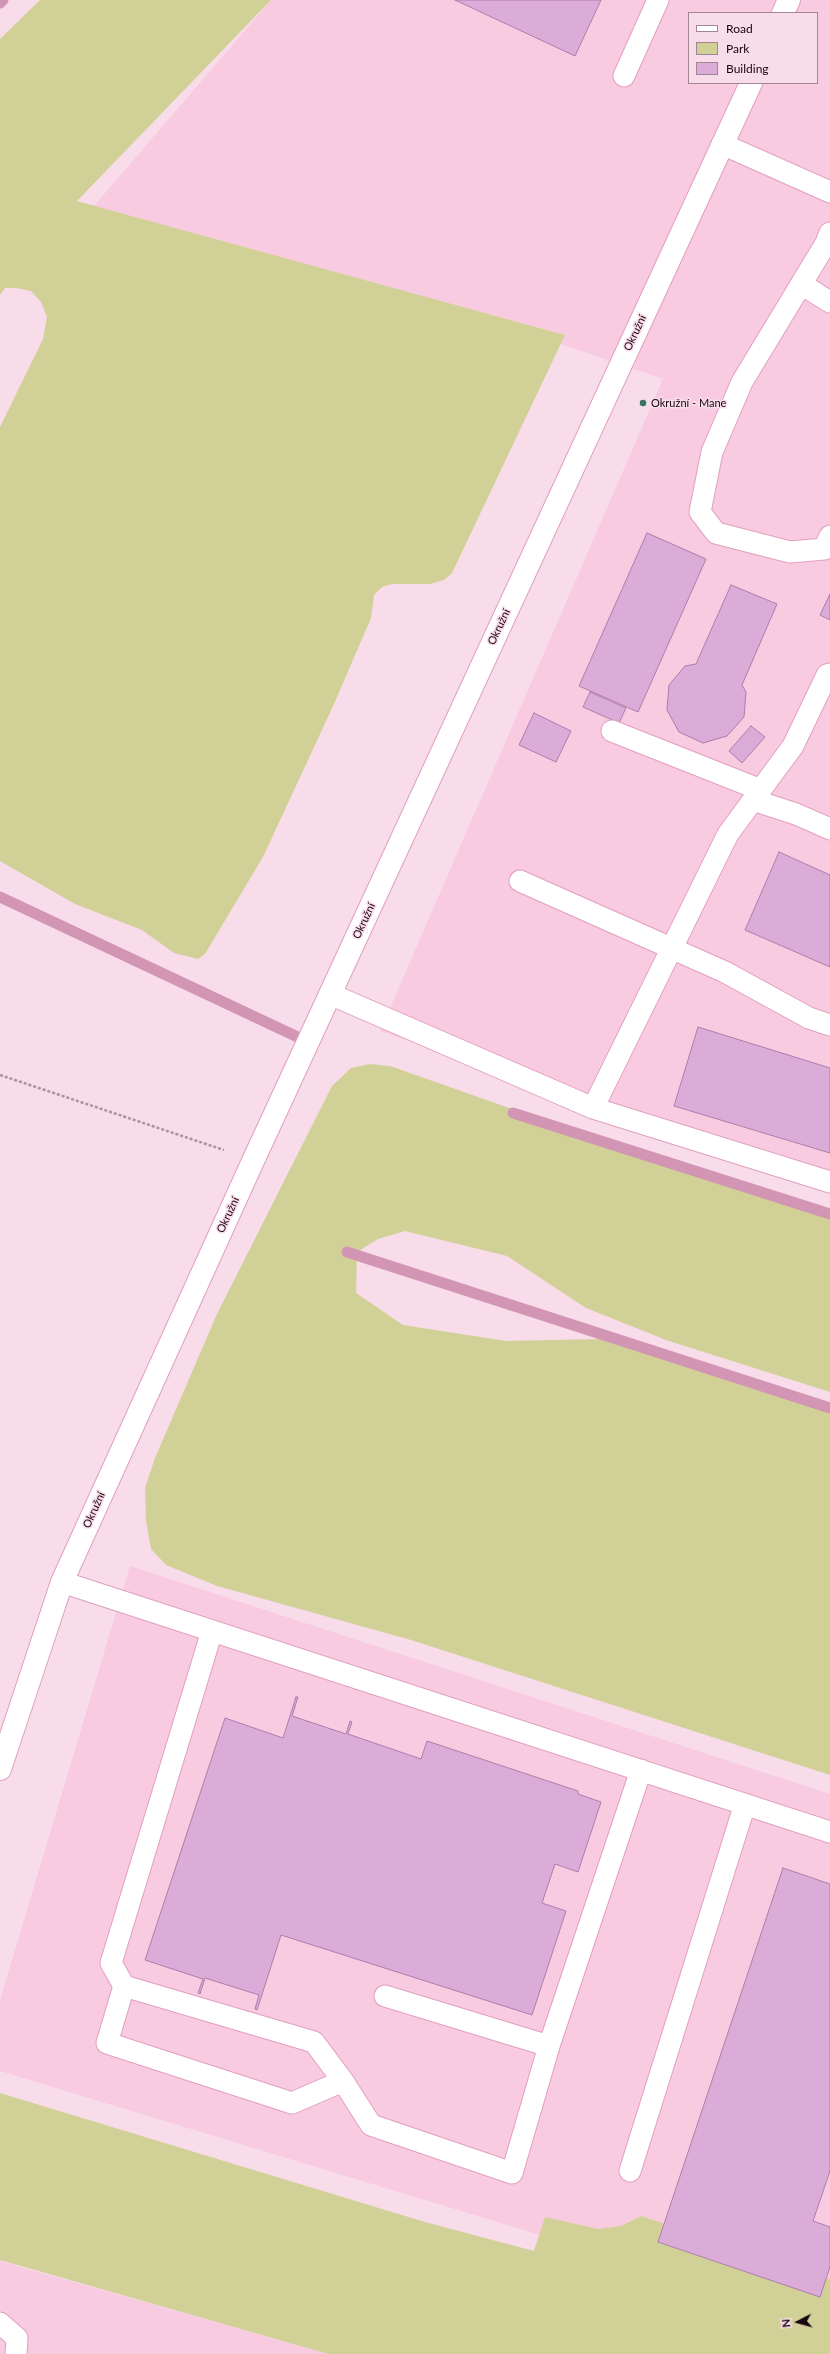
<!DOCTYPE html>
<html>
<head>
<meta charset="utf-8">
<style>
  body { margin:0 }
  #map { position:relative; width:830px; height:2354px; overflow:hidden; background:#f8dce9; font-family:Lato,sans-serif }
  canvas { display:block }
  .legend { position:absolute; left:688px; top:12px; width:130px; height:72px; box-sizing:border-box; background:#f8dce9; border:1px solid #9f8692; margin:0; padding:5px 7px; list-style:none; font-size:12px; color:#19040f }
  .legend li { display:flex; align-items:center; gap:8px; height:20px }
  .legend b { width:20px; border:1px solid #9f8692 }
  .north { position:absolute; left:778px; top:2302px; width:40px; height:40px; -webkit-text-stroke:3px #f8dce9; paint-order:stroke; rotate:264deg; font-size:11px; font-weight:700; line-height:16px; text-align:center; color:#19040f }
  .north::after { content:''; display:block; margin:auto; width:14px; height:18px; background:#19040f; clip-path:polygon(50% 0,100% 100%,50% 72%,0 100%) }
</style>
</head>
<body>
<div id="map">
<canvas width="830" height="2354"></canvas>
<ul class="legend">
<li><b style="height:5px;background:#fff"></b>Road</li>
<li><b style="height:11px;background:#d1d197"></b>Park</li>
<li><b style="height:11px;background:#dcacd9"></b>Building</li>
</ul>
<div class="north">N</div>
</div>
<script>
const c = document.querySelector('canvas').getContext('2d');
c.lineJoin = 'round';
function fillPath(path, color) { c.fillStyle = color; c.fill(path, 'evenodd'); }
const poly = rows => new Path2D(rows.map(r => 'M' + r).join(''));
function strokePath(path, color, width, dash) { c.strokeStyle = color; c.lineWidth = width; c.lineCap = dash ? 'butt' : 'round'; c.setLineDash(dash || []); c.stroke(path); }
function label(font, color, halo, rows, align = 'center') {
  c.font = font + ' Lato,sans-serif'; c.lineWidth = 3; c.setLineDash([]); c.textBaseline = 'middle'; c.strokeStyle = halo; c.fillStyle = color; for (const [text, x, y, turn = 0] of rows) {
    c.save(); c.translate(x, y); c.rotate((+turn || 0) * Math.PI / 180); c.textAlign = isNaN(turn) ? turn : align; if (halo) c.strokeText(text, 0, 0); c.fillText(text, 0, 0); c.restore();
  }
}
const built = poly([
  [271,0,830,0,830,1186,380,1031,663,379,561,344,565,335,94,206],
  [689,13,817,13,817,83,689,83],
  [130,1566,830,1794,830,2323,0,2071,0,2000],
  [0,2260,17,2266,328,2354,0,2354]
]);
const green = poly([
  [40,0,271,0,77,201,565,335,452,573,444,580,430,584,392,584,382,587,374,595,371,618,334,704,263,857,205,954,198,959,174,953,142,930,75,904,0,861,0,427,43,339,47,317,41,302,31,291,16,288,5,288,0,295,0,39],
  [370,1064,390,1066,512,1109,830,1210,830,1392,666,1340,586,1308,507,1256,405,1231,378,1239,357,1252,356,1293,403,1325,506,1341,599,1339,714,1369,830,1413,830,1775,411,1640,217,1586,166,1565,151,1549,146,1521,145,1488,155,1458,217,1314,332,1086,351,1068],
  [0,2093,425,2222,534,2251,545,2217,598,2229,621,2226,641,2216,830,2279,830,2354,328,2354,0,2260]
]);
const stream = poly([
  [0,3,3,0],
  [0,897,304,1040],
  [513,1113,830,1214],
  [347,1252,830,1408]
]);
const building = poly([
  [455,0,601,0,575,56,455,0],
  [647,533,706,559,638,712,579,686,647,533],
  [731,585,777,604,742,685,746,692,744,717,727,736,703,743,679,732,667,710,669,685,685,666,696,664,731,585],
  [830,594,830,620,820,615,830,594],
  [590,692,626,708,619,723,583,707,590,692],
  [534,713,571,731,556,762,519,745,534,713],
  [751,726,765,737,742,763,729,751,751,726],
  [779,852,830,875,830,967,745,930,779,852],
  [698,1027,830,1068,830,1153,674,1106,698,1027],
  [296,1697,298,1697,292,1716,346,1734,350,1721,352,1722,348,1734,421,1759,427,1741,578,1791,578,1794,601,1802,578,1872,555,1864,542,1903,566,1911,532,2015,281,1935,257,2010,255,2009,259,1995,205,1978,200,1994,198,1993,203,1979,145,1960,225,1718,283,1738,296,1697],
  [783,1868,830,1884,830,2171,813,2221,830,2227,830,2267,820,2297,658,2242,783,1868]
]);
const path = poly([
  [0,1075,224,1150]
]);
const lane = poly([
  [624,76,658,0],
  [722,144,830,192],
  [830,233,826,243,742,382,712,452,700,512,716,533,790,552,824,549,830,536],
  [801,284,830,302],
  [612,731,761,790],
  [753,800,796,814,830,829],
  [520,881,725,972,809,1018,830,1025],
  [330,994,593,1108,830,1182],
  [593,1108,728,834,793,746,827,675,830,674],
  [62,1582,830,1832],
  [212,1631,111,1963,124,1986,107,2043,292,2103,343,2081,371,2125,512,2173,549,2046,641,1770],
  [124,1986,314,2042,343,2081],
  [385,1996,549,2046],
  [630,2171,745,1804],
  [0,2323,17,2338,16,2354]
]);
const secondary = poly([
  [783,13,789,0],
  [0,1769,62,1582,253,1161,751,83]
]);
const markers = [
  [643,403,4,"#37735e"]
];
const streetNames = [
  ["Okružní",635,333,-65],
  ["Okružní",499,627,-65],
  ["Okružní",364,921,-65],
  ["Okružní",228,1215,-65],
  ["Okružní",94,1510,-66]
];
const poiNames = [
  ["Okružní - Mane",651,403]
];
fillPath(built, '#f9cbe1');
fillPath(green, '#d1d197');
strokePath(stream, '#d296b4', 11);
fillPath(building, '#dcacd9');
strokePath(building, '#ae7dac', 1);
strokePath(lane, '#e19fc0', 23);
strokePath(secondary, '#e19fc0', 24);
strokePath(path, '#ab929e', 2.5, [3, 2]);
strokePath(lane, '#fff', 21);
strokePath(secondary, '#fff', 22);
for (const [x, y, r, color] of markers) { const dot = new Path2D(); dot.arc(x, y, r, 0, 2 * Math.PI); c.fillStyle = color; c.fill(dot); strokePath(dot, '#f8dce9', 1.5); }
label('11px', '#19040f', '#f8dce9', streetNames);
label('11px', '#19040f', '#f8dce9', poiNames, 'left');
</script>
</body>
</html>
